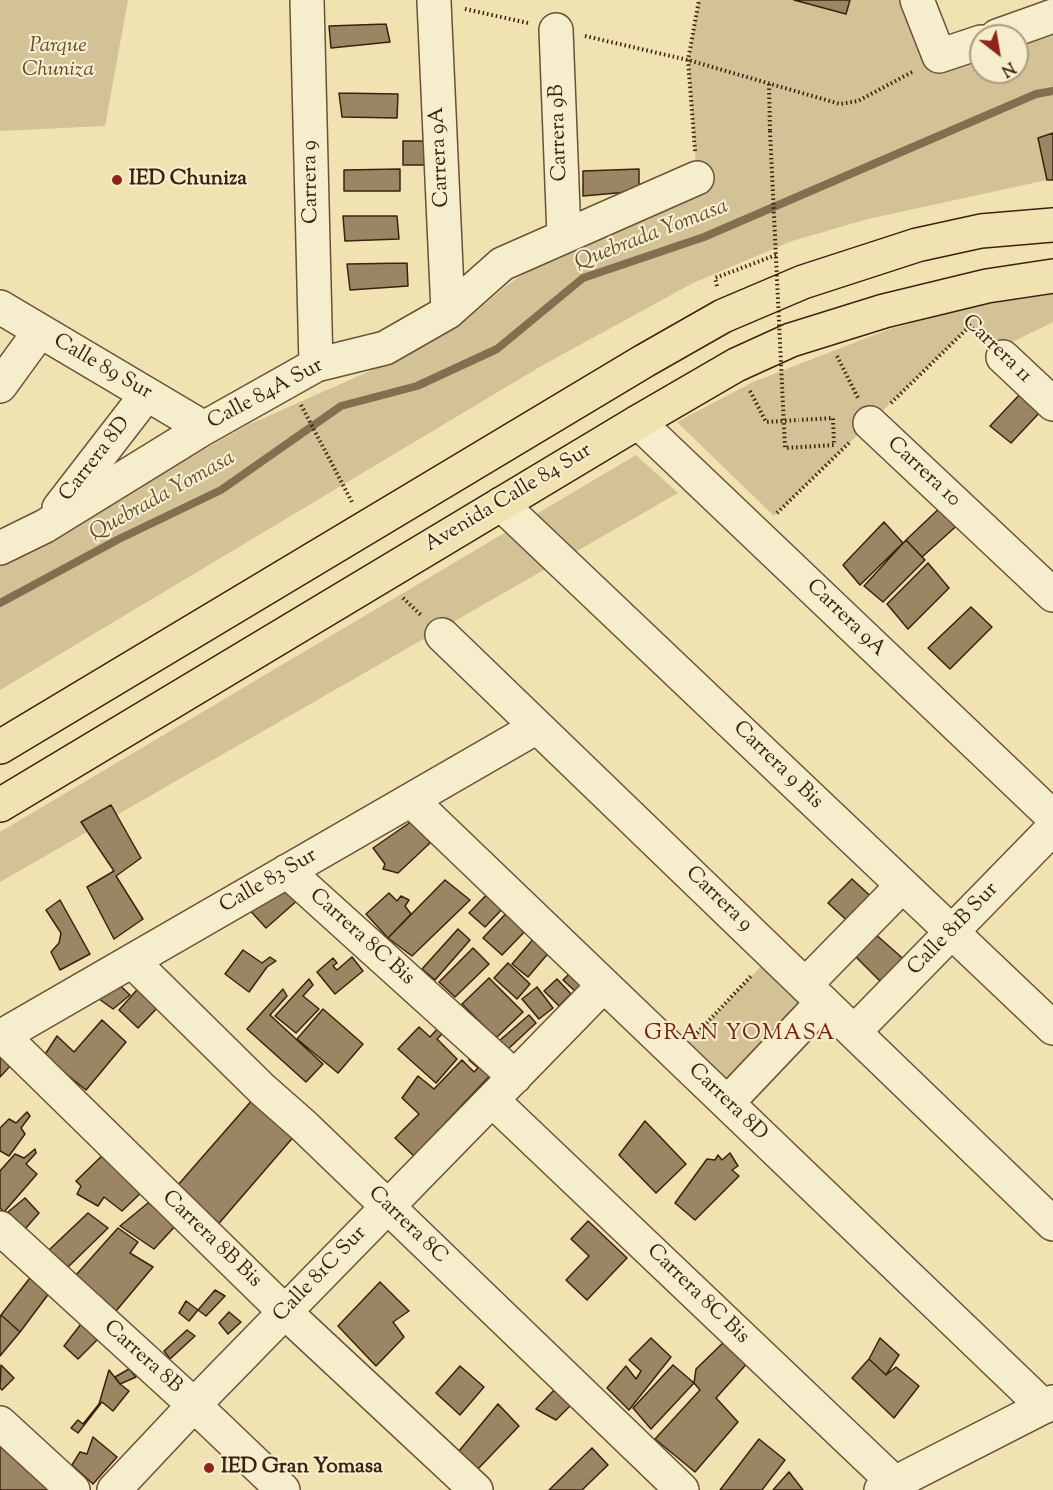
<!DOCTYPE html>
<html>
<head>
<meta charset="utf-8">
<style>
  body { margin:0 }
  #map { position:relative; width:1053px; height:1490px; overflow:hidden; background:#f1e3b1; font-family:"Sorts Mill Goudy",serif }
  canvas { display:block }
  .north { position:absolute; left:969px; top:24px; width:60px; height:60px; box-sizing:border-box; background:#f6edcc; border:2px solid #ac9c80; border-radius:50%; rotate:149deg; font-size:16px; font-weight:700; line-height:24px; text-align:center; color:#3c220e }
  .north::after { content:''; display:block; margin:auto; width:21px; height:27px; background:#8f2418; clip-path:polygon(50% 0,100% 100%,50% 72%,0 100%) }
</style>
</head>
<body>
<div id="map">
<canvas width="1053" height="1490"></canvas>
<div class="north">N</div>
</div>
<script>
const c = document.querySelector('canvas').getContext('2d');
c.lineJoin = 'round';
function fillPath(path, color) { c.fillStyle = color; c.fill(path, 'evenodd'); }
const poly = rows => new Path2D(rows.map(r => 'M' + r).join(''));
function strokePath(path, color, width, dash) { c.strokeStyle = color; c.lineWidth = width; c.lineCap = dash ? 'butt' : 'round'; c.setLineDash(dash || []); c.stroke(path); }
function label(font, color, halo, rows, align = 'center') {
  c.font = font + ' "Sorts Mill Goudy",serif'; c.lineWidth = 4.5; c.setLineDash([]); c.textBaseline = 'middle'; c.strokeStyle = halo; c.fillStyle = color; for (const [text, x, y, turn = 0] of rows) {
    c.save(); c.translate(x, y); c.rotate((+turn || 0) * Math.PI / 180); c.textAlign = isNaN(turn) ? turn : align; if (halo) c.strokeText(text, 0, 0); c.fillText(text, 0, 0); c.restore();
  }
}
const green = poly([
  [0,0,128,0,105,126,0,131],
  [699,0,917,0,939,56,981,54,981,72,1017,72,1017,42,1053,29,1053,133,1047,180,868,219,792,241,693,283,543,365,0,690,0,563,246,426,399,358,472,315,506,286,543,260,697,178,688,60],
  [1053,294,1053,322,996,350,970,326,774,516,677,422,753,382,887,330,975,306],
  [636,455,678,493,0,882,0,832],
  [765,962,813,1008,731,1092,684,1047]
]);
const stream = poly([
  [0,603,119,539,221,490,341,406,417,386,497,349,583,278,704,237,1036,94,1053,91]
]);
const building = poly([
  [794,0,850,0,846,14,794,0],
  [386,24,390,42,331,48,329,26,386,24],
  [339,93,398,94,397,118,342,117,339,93],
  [1053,133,1053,180,1047,180,1038,138,1053,133],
  [403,141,436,141,436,165,403,165,403,141],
  [400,169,400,191,344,191,344,170,400,169],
  [639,169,639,191,583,196,583,171,639,169],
  [343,216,397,216,399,239,345,241,343,216],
  [407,263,408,286,350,290,347,264,407,263],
  [1023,391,1042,410,1011,443,990,426,1023,391],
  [945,503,962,521,922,557,906,540,945,503],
  [884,522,903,543,860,585,843,565,884,522],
  [906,540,925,560,883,602,864,586,906,540],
  [928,563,949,588,908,629,887,604,928,563],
  [971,607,992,627,950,669,928,648,971,607],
  [111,805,141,858,116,876,143,919,114,939,87,887,114,871,81,822,111,805],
  [415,819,430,843,398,873,383,869,385,864,373,848,415,819],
  [286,878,307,892,266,928,245,905,286,878],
  [852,879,877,902,853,926,828,903,852,879],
  [445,880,470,900,412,956,388,938,445,880],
  [493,888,508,903,485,927,469,913,493,888],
  [389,893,397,901,401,896,409,900,405,906,411,914,388,938,366,914,389,893],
  [60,900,90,954,60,970,51,952,59,943,61,933,46,910,60,900],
  [514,905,533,923,502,955,483,938,514,905],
  [458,929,470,940,435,980,422,969,458,929],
  [541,930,557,943,528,977,512,964,541,930],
  [874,933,908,963,886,987,855,956,874,933],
  [473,948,489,964,455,997,439,982,473,948],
  [243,950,262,963,270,957,276,961,267,967,249,992,225,974,243,950],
  [352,957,363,971,335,994,317,972,333,958,337,963,333,966,337,970,352,957],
  [508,963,530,984,517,999,494,978,508,963],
  [578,965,590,977,576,992,563,980,578,965],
  [109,975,130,995,113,1009,99,999,109,975],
  [489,978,523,1012,496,1038,462,1004,489,978],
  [309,979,313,985,303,996,319,1009,296,1033,275,1016,309,979],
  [557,979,571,994,559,1006,544,991,557,979],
  [144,982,164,1001,138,1028,119,1010,144,982],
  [537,987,553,1008,539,1019,522,999,537,987],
  [283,989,287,996,270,1015,323,1064,306,1082,247,1029,283,989],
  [323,1009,363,1044,338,1073,297,1039,323,1009],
  [529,1015,536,1023,507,1050,499,1041,529,1015],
  [102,1020,126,1042,86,1090,44,1056,57,1036,74,1052,102,1020],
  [441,1025,446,1030,437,1039,457,1059,436,1083,398,1049,419,1027,430,1037,441,1025],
  [480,1048,499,1066,414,1156,395,1138,419,1114,402,1098,418,1076,434,1089,462,1060,474,1072,478,1068,469,1060,480,1048],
  [0,1053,12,1064,0,1077,0,1053],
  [254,1098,296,1134,214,1229,171,1193,254,1098],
  [27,1112,30,1116,21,1128,25,1134,9,1156,0,1151,0,1128,9,1119,16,1123,27,1112],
  [645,1121,686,1164,656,1193,619,1155,645,1121],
  [35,1149,36,1153,26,1164,37,1174,4,1212,0,1208,0,1171,15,1154,24,1158,35,1149],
  [107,1151,147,1187,122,1211,104,1197,98,1206,77,1194,81,1186,76,1181,107,1151],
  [730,1153,738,1166,732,1170,739,1176,695,1220,675,1203,707,1159,715,1160,718,1155,722,1160,730,1153],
  [25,1198,39,1213,25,1229,8,1212,25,1198],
  [148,1203,178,1223,154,1249,120,1226,148,1203],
  [88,1213,108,1228,68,1267,49,1250,88,1213],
  [588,1221,627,1258,587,1300,566,1280,589,1256,571,1239,588,1221],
  [118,1228,138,1242,130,1253,153,1267,116,1311,76,1275,118,1228],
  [37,1269,56,1284,20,1332,1,1315,37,1269],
  [380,1282,409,1311,393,1322,404,1337,376,1366,338,1326,380,1282],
  [215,1290,225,1296,206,1316,198,1310,215,1290],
  [186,1301,198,1310,189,1321,179,1313,186,1301],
  [229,1312,241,1322,228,1334,219,1323,229,1312],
  [1,1315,20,1332,0,1356,0,1317,1,1315],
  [81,1324,100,1337,78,1359,64,1346,81,1324],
  [187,1330,195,1336,170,1359,164,1351,187,1330],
  [651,1338,671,1357,629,1410,607,1388,626,1366,636,1379,641,1371,629,1360,651,1338],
  [880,1338,899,1355,886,1375,869,1359,880,1338],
  [727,1339,751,1359,716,1398,738,1422,695,1472,655,1439,700,1390,694,1383,696,1369,727,1339],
  [869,1359,886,1375,896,1367,919,1386,894,1418,852,1378,869,1359],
  [1,1365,14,1378,2,1390,0,1388,1,1365],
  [673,1365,694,1383,651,1429,633,1408,673,1365],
  [460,1366,484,1387,460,1415,436,1393,460,1366],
  [129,1369,136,1377,120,1384,115,1377,129,1369],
  [109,1370,120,1384,129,1391,113,1411,102,1402,78,1433,71,1428,78,1420,83,1424,99,1404,109,1370],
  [557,1387,573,1403,556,1420,536,1409,557,1387],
  [498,1404,519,1426,476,1471,459,1451,498,1404],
  [93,1437,117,1457,93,1484,72,1465,80,1452,87,1454,93,1437],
  [759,1439,785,1460,762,1490,720,1490,759,1439],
  [0,1441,51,1490,0,1490,0,1441],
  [592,1448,608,1465,582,1490,549,1490,592,1448],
  [789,1472,803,1490,773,1490,789,1472]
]);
const path = poly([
  [465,9,528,23],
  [585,36,688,60,840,104,858,101,914,71],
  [769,84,770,131],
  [695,151,688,60,699,0],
  [717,286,715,278,776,255],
  [969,325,983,338],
  [837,356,858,398],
  [750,391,766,422,799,420],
  [891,403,970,326],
  [301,405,352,502],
  [777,513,849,443],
  [403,598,422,616],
  [697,1033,752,975]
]);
const minor = poly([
  [307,0,316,365],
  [917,0,939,56,981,42],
  [434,2,448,312],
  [556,30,564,236],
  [997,36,1053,16],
  [0,307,204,428],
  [1003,357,1053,404],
  [0,386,40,331],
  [638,422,1053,817],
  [870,423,1053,595],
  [501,504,1053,1028],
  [59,508,147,394],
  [0,548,45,526,204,428,316,365,385,348,448,312,502,264,697,178],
  [442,635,1053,1224],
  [411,800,1044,1407],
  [287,871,515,1077],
  [132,961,262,1089,304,1126,682,1490],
  [806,984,902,886],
  [854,1032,1053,828],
  [2,1035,285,1312,476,1490],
  [0,1037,537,727],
  [492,1100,902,1490],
  [727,1103,823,1002],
  [0,1228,194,1405,283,1490],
  [0,1423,73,1490],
  [114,1490,194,1405,604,985],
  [881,1490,1053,1402]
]);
const highway = poly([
  [0,747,644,361,723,316,803,282,917,245,981,231,1053,225],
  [0,805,638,422,736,365,791,340,884,311,987,286,1053,276]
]);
const pathBridge = poly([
  [770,131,785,448,834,445,833,418,799,420]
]);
const markers = [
  [117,180,6,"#8f2418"],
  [209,1468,6,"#8f2418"]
];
const parkNames = [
  ["Parque",58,47],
  ["Chuniza",58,71]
];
const streetNames = [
  ["Carrera 9B",560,133,-92],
  ["Carrera 9A",441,157,-93],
  ["Carrera 9",312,182,-91],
  ["Carrera 11",996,350,44],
  ["Calle 89 Sur",102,368,30],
  ["Calle 84A Sur",266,395,-28],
  ["Carrera 8D",96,460,-52],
  ["Carrera 10",923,473,43],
  ["Avenida Calle 84 Sur",509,499,-31],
  ["Carrera 9A",845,619,44],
  ["Carrera 9 Bis",777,766,44],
  ["Calle 83 Sur",269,882,-30],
  ["Carrera 9",718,900,44],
  ["Calle 81B Sur",954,930,-46],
  ["Carrera 8C Bis",361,938,42],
  ["Carrera 8D",727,1103,44],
  ["Carrera 8C",407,1226,44],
  ["Carrera 8B Bis",211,1240,44],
  ["Calle 81C Sur",321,1275,-46],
  ["Carrera 8C Bis",697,1295,44],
  ["Carrera 8B",142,1358,42]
];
const poiNames = [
  ["IED Chuniza",129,180],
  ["IED Gran Yomasa",221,1468]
];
const waterNames = [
  ["Quebrada Yomasa",652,236,-21],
  ["Quebrada Yomasa",163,497,-29]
];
const neighbourhoodNames = [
  ["GRAN YOMASA",740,1035]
];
fillPath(green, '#d2c295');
strokePath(stream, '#836e4f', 8);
fillPath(building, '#9a8663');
strokePath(building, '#3c220e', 1.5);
strokePath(minor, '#695237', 36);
strokePath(highway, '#3c220e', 36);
strokePath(path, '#3c220e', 4, [1.5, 3]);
strokePath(minor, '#f6edcc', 33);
strokePath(highway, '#f1e3b1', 33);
strokePath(pathBridge, '#3c220e', 4, [1.5, 3]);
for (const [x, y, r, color] of markers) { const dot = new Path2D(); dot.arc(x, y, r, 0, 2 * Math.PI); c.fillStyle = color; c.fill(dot); strokePath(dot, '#f6edcc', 2); }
label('italic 21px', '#624a30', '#f6edcc', parkNames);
label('21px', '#3c220e', '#f6edcc', streetNames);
label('bold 21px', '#3c220e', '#f6edcc', poiNames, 'left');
label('italic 22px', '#664e34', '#f6edcc', waterNames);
c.letterSpacing = '1.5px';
label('22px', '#7a1f14', '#f6edcc', neighbourhoodNames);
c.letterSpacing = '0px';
</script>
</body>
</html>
